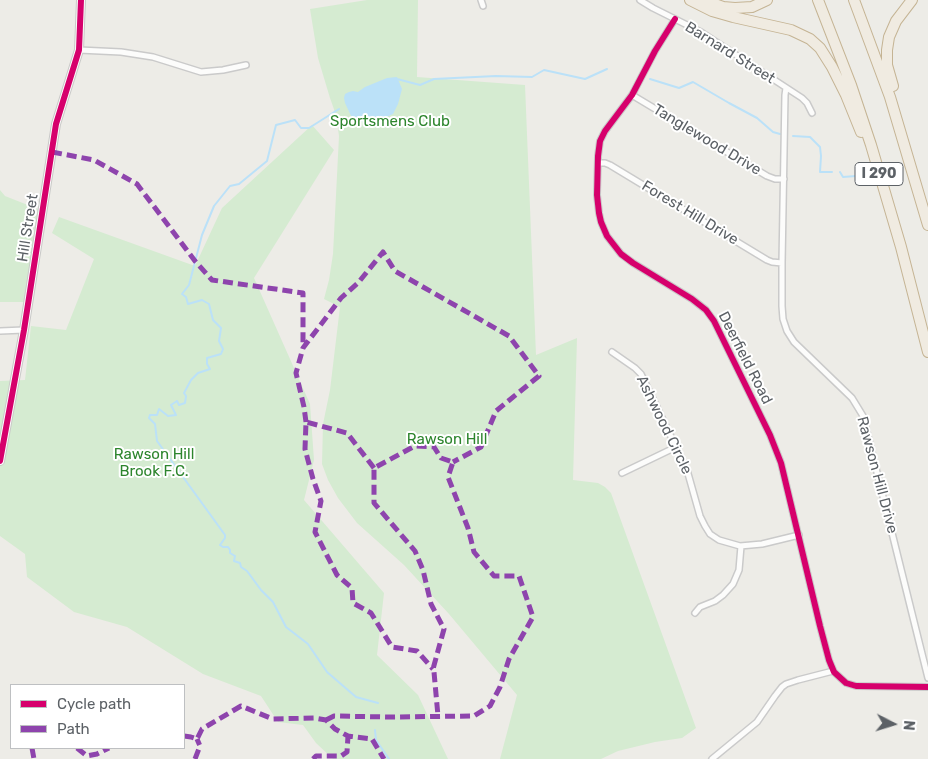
<!DOCTYPE html>
<html>
<head>
<meta charset="utf-8">
<style>
  body { margin:0 }
  #map { position:relative; width:928px; height:759px; overflow:hidden; background:#edece7; font-family:Rubik,sans-serif }
  canvas { display:block }
  .legend { position:absolute; left:10px; top:684px; width:175px; height:65px; box-sizing:border-box; background:#fff; border:1px solid #bec0c2; margin:0; padding:6px 9px; list-style:none; font-size:15px; color:#5c6166 }
  .legend li { display:flex; align-items:center; gap:10px; height:25px }
  .legend b { width:25px; border:1px solid #bec0c2 }
  .north { position:absolute; left:868px; top:699px; width:50px; height:50px; -webkit-text-stroke:4px #fff; paint-order:stroke; rotate:95deg; font-size:14px; font-weight:700; line-height:20px; text-align:center; color:#5c6166 }
  .north::after { content:''; display:block; margin:auto; width:18px; height:22px; background:#5c6166; clip-path:polygon(50% 0,100% 100%,50% 72%,0 100%) }
</style>
</head>
<body>
<div id="map">
<canvas width="928" height="759"></canvas>
<ul class="legend">
<li><b style="height:6px;background:#d6006c"></b>Cycle path</li>
<li><b style="height:6px;background:#8e44ad"></b>Path</li>
</ul>
<div class="north">N</div>
</div>
<script>
const c = document.querySelector('canvas').getContext('2d');
c.lineJoin = 'round';
function fillPath(path, color) { c.fillStyle = color; c.fill(path, 'evenodd'); }
const poly = rows => new Path2D(rows.map(r => 'M' + r).join(''));
function strokePath(path, color, width, dash) { c.strokeStyle = color; c.lineWidth = width; c.lineCap = dash ? 'butt' : 'round'; c.setLineDash(dash || []); c.stroke(path); }
function label(font, color, halo, rows, align = 'center') {
  c.font = font + ' Rubik,sans-serif'; c.lineWidth = 4; c.setLineDash([]); c.textBaseline = 'middle'; c.strokeStyle = halo; c.fillStyle = color; for (const [text, x, y, turn = 0] of rows) {
    c.save(); c.translate(x, y); c.rotate((+turn || 0) * Math.PI / 180); c.textAlign = isNaN(turn) ? turn : align; if (halo) c.strokeText(text, 0, 0); c.fillText(text, 0, 0); c.restore();
  }
}
const green = poly([
  [367,0,418,0,417,77,525,85,536,355,577,338,573,480,598,483,605,487,611,493,696,728,682,738,655,742,618,751,601,759,500,759,517,695,449,614,404,565,357,523,338,498,328,480,322,464,323,424,330,390,340,307,324,299,329,280,333,254,339,136,336,115,330,98,318,58,310,9],
  [312,125,334,150,254,278,310,404,314,460,304,500,384,593,377,655,418,695,448,759,333,759,316,743,303,725,278,722,261,696,203,674,127,627,74,612,27,577,25,554,0,536,0,381,25,380,31,326,66,330,94,259,52,233,59,217,195,266,222,208],
  [0,190,5,196,43,211,29,302,0,302]
]);
const water = poly([
  [397,77,402,89,398,104,393,114,384,118,366,122,353,120,345,103,344,98,345,94,349,92,353,91,358,92,365,87,387,78]
]);
const stream = poly([
  [397,79,420,85,434,79,496,76,532,77,544,70,585,79,607,69],
  [650,79,679,88,693,82,729,103,757,118,773,132,780,134],
  [339,109,309,128,301,128,295,120,276,125,267,161,239,184,230,186,214,206,202,235,189,285,182,294,186,297,188,304,202,300,209,304,213,320,221,328,219,341,223,349,221,354,207,358,207,364,210,369,198,373,191,380,184,393,186,396,185,403,179,405,177,401,171,405,176,415,168,416,159,409,157,415,150,415,149,418,155,424,157,441,225,535,225,538,220,545,223,547,228,547,230,550,230,553,235,556,234,561,240,563,241,567,247,571,261,590,273,602,286,627,308,644,327,672,356,697,378,703],
  [793,136,810,137,820,147,821,156,820,172,832,172],
  [840,172,843,177,856,176],
  [375,730,376,740,389,759]
]);
const street = poly([
  [481,0,483,6],
  [640,0,653,8,701,32,802,98,807,103,812,113],
  [675,19,655,51,632,95,605,131,600,141,598,156,597,195,599,213,601,222,607,236,621,254,633,263,692,299,706,310,714,321,770,435,781,463,820,626,829,660,834,672,846,683,856,686,928,687],
  [79,50,121,52,153,57,201,72,223,70,246,65],
  [786,88,785,95,782,263,782,306,783,319,787,331,794,342,852,398,863,416,928,678],
  [632,95,767,176,775,179,784,179],
  [598,163,605,163,610,165,767,260,772,262,782,263],
  [0,331,24,330],
  [612,352,635,368,641,374,687,470,700,516,705,526,710,534,719,540,740,546,762,544,799,535],
  [622,473,676,447],
  [695,613,700,607,715,601,723,595,733,584,739,570,741,546],
  [712,759,757,722,775,696,782,687,786,684,798,680,833,671]
]);
const secondary = poly([
  [0,461,24,330,56,124,79,50,81,0]
]);
const highway = poly([
  [690,0,712,11,733,17,791,30,810,39,820,48,832,67,846,95,861,132],
  [704,0,723,7,735,8,752,7,767,0],
  [818,0,851,85,871,145,901,247,928,352],
  [854,0,890,97,928,225],
  [893,86,887,65,887,50,889,37,896,21,912,0]
]);
const quiet = poly([
  [52,152,94,160,137,184,195,261,212,280,303,293,303,348],
  [306,422,304,407,296,373,303,348,341,298,358,283,383,252,395,271,509,336,539,376,496,411,481,447,453,462],
  [374,468,347,433,306,422,305,449,313,479,321,501,315,532,337,575,352,588,353,603,371,613,392,647,417,651,433,669],
  [326,720,334,716,390,717,474,716,490,706,500,687,509,659,533,617,519,576,494,576,474,552,468,528,448,477,453,462,441,458,434,447,415,446,374,468,374,503,415,551,423,570,431,604,444,629,433,669,434,672,438,716],
  [184,736,191,737,197,739,202,729,241,706,273,719,314,718,326,720,335,729,348,736,372,739,384,759],
  [32,748,34,759],
  [77,748,87,756,97,754,109,748],
  [195,759,200,746,197,739],
  [313,759,316,756,341,756,347,752,348,736]
]);
const cycleway = poly([
  [675,19,655,51,632,95,605,131,600,141,598,156,597,195,599,213,601,222,607,236,621,254,633,263,692,299,706,310,714,321,770,435,781,463,820,626,829,660,834,672,846,683,856,686,928,687],
  [0,461,24,330,56,124,79,50,81,0]
]);
const shields = [
  [879,174,48]
];
const shieldNames = [
  ["I 290",879,174]
];
const streetNames = [
  ["Barnard Street",730,53,32],
  ["Tanglewood Drive",707,140,31],
  ["Forest Hill Drive",690,213,31],
  ["Hill Street",28,228,-81],
  ["Deerfield Road",745,358,63],
  ["Ashwood Circle",664,425,64],
  ["Rawson Hill Drive",877,475,75]
];
const parkNames = [
  ["Sportsmens Club",390,122],
  ["Rawson Hill",447,440],
  ["Rawson Hill",154,455],
  ["Brook F.C.",154,472]
];
fillPath(green, '#d5ebd1');
fillPath(water, '#bbe1f8');
strokePath(stream, '#bbe1f8', 2);
strokePath(street, '#cacaca', 8);
strokePath(secondary, '#c9c9c8', 10);
strokePath(highway, '#c5b494', 12);
strokePath(street, '#fcfcfb', 5);
strokePath(secondary, '#fcfcfb', 8);
strokePath(highway, '#f0ebe1', 10);
strokePath(quiet, '#8e44ad', 5, [10, 5]);
strokePath(cycleway, '#d6006c', 6);
for (const [x, y, w] of shields) { const box = new Path2D(); box.roundRect(x - w / 2, y - 11.5, w, 23, 4); c.fillStyle = '#fff'; c.fill(box); strokePath(box, '#5c6166', 1); }
label('bold 14px', '#5c6166', null, shieldNames);
label('15px', '#5c6166', '#fff', streetNames);
label('15px', '#2d852d', '#fff', parkNames);
</script>
</body>
</html>
